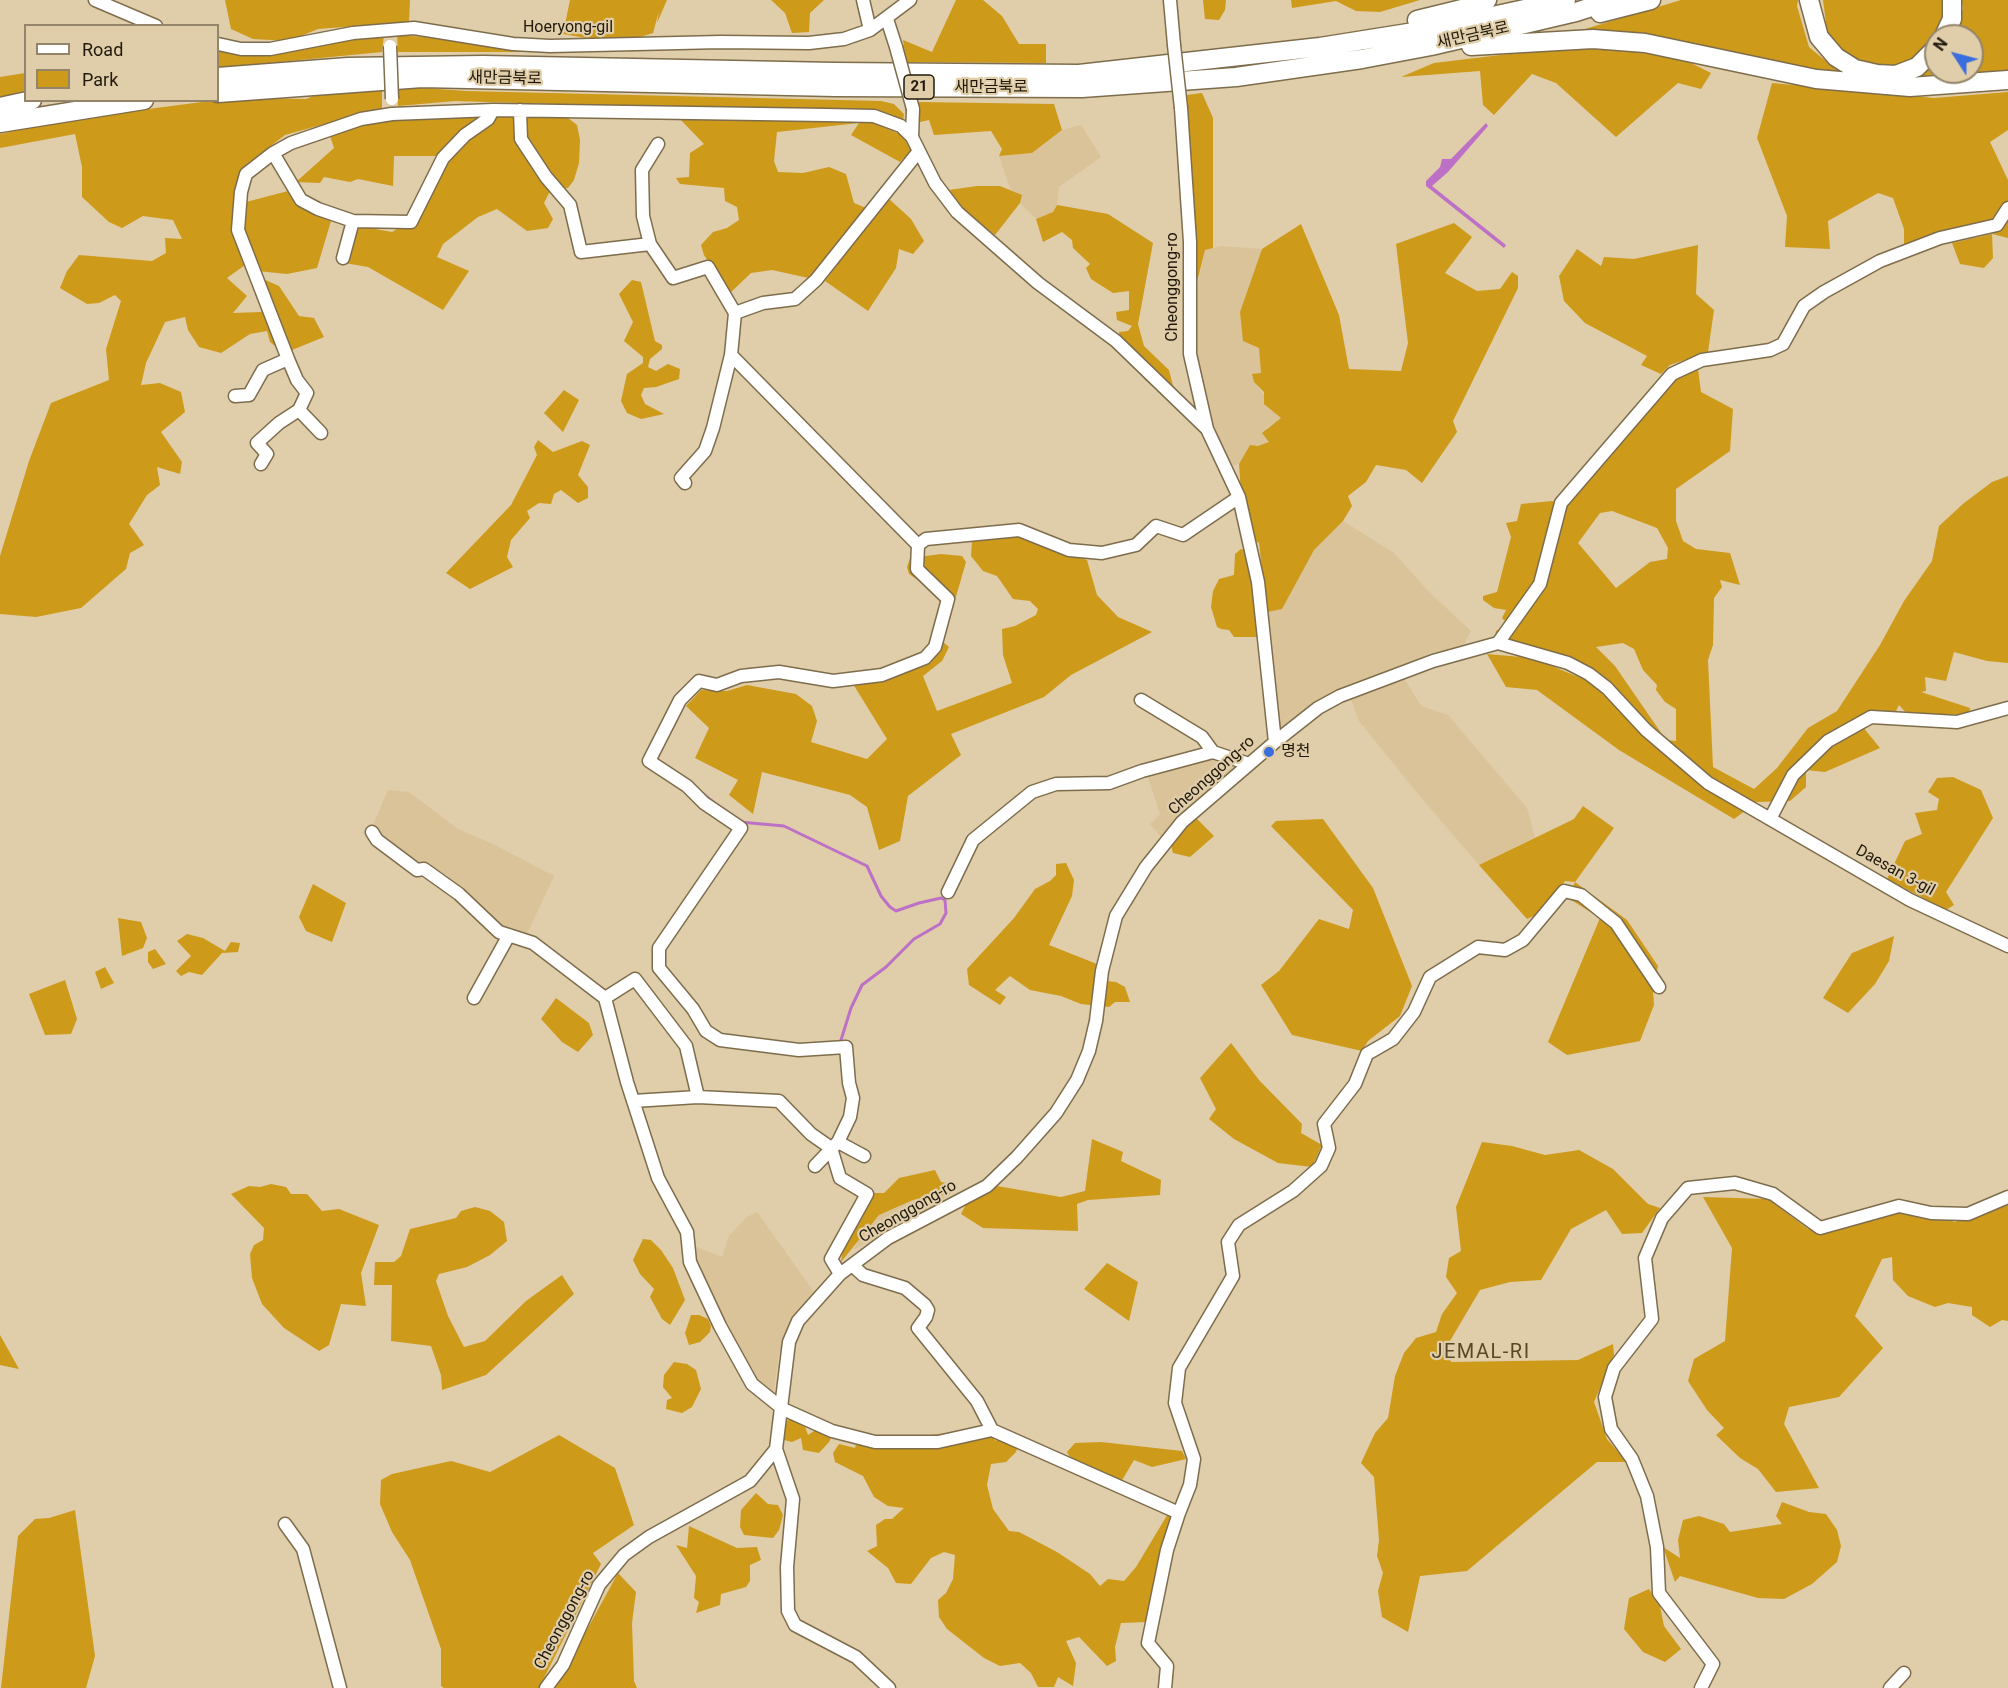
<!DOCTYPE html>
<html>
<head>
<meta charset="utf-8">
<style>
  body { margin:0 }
  #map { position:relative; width:2008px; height:1688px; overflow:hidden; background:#e0cda9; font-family:Roboto,sans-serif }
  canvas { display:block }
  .legend { position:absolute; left:24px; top:24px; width:195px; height:78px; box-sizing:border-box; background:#e0cda9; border:2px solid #94856a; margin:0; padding:8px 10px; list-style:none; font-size:18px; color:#211a0c }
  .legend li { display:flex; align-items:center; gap:12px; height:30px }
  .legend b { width:30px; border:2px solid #94856a }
  .north { position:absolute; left:1924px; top:24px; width:60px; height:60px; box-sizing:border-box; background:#e0cda9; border:2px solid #94856a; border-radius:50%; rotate:306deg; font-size:16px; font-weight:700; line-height:24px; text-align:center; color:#211a0c }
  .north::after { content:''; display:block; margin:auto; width:21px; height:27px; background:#3a6edd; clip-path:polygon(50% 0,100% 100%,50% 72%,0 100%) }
</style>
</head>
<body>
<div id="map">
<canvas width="2008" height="1688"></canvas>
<ul class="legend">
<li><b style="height:8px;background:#fff"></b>Road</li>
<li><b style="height:16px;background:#ce9a1a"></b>Park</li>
</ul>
<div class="north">N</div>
</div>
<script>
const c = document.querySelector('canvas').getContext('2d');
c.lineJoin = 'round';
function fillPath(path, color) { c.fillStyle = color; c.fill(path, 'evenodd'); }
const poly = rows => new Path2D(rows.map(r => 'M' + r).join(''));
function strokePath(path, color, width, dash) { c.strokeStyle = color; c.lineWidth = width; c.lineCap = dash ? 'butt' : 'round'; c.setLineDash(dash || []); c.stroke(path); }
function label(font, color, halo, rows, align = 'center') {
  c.font = font + ' Roboto,"Noto Sans KR",sans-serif'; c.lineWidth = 4.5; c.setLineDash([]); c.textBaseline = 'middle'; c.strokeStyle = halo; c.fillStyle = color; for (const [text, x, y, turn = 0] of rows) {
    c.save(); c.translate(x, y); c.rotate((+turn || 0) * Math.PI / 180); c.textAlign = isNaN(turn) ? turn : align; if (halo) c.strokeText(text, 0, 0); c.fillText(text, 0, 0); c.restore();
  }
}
const built = poly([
  [1081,125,1101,157,1059,187,1057,205,1053,212,1036,219,1020,203,1022,195,1011,190,999,156,1032,153,1062,130],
  [1221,246,1262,249,1240,312,1259,348,1261,374,1252,374,1254,382,1282,418,1266,428,1270,442,1258,446,1250,445,1239,464,1233,466,1208,416,1194,339,1194,303,1205,250],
  [1343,521,1394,553,1430,593,1471,631,1463,646,1430,653,1278,734,1267,612,1298,577,1314,550],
  [1403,676,1421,706,1448,715,1527,808,1535,837,1479,865,1418,794,1359,721,1349,695],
  [1212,755,1242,765,1162,838,1150,824,1160,814,1147,774],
  [388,790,409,792,458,829,493,844,554,876,526,936,498,929,457,889,411,870,368,837],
  [950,1194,926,1212,853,1250,860,1238,879,1215,913,1200],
  [757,1212,814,1292,790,1324,779,1353,773,1397,749,1384,681,1241,722,1257,729,1236,747,1217]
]);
const green = poly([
  [225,0,410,0,409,22,318,29,289,41,253,39,231,29],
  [570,0,667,0,657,23,659,11,653,33,640,37,597,40,563,34],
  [771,0,824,0,810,13,809,32,792,33,785,13],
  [956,0,983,0,1002,16,1019,44,1046,44,1046,63,906,62,903,40,932,52],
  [1203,0,1226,0,1225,10,1219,20,1205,19],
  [1291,0,1420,0,1380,12,1356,11,1336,1,1292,8],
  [1681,0,1798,0,1797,6,1809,47,1845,77,1585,29],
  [1823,0,1943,0,1944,16,1928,48,1896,69,1859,64,1828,38],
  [1961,0,2008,0,2008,74,1912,79,1936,59,1936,72,1972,72,1972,36,1955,36,1963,8],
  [384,35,382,52,218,68,218,48,241,54,310,47],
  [397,35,442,38,531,52,398,52],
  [1617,48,1689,62,1711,73,1701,89,1678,83,1616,137,1556,83,1532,74,1494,115,1483,105,1480,71,1401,77,1434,63,1534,51],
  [25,73,25,91,0,97,0,77],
  [1772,83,1934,98,2008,92,2008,130,1990,142,2008,180,2008,200,1995,219,1904,248,1904,229,1893,198,1878,193,1828,221,1830,249,1785,247,1787,216,1757,138],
  [397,86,466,91,881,101,894,104,904,114,903,121,877,110,715,109,455,101,398,106],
  [382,90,382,108,285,135,241,169,232,215,234,237,245,265,227,278,247,296,233,313,261,312,264,308,263,279,279,286,299,316,314,318,324,337,292,350,280,350,270,342,267,331,250,334,221,353,199,347,188,330,185,317,165,322,146,363,141,385,160,383,181,392,185,412,161,432,182,462,180,474,157,467,160,485,147,495,129,524,144,545,130,553,126,569,81,608,36,617,0,614,0,556,29,461,51,403,109,380,106,349,121,301,115,295,99,303,87,304,60,288,67,271,79,255,152,261,166,253,165,238,182,239,173,220,143,216,122,228,109,222,82,197,82,167,75,134,0,148,0,134,71,119,233,98,306,99,323,92],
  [1202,93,1213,118,1213,248,1205,250,1194,294,1187,95],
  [919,102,1054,104,1062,130,1032,153,999,156,1002,149,991,131,934,135,929,120,920,122],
  [508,113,568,118,577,125,580,140,579,163,574,180,568,188,551,189,544,203,553,219,548,228,527,231,497,209,478,217,443,244,437,257,469,271,443,310,368,267,339,262,348,224,392,232,400,227,415,208,440,156,394,156,393,186,358,179,350,182,324,177,320,183,296,182,334,148,329,133,380,120],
  [678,117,874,123,902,135,911,150,900,162,851,135,859,123,777,132,774,161,778,172,803,173,829,167,846,174,854,203,866,208,813,279,772,270,751,273,729,294,704,255,701,245,713,232,727,228,739,220,737,207,725,201,724,188,680,184,676,178,689,177,690,153,704,144],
  [977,186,1000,186,1022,195,1020,203,995,235,950,198,949,190],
  [288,191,304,209,331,221,317,268,287,274,257,271,243,231,246,202],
  [888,198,911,219,924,241,913,254,899,249,896,268,868,311,825,281],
  [1057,205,1108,214,1153,243,1138,324,1144,346,1169,370,1173,386,1158,390,1145,380,1120,340,1119,332,1128,331,1132,326,1117,320,1116,312,1129,310,1129,291,1113,293,1091,279,1086,268,1090,264,1073,248,1072,240,1062,232,1043,242,1036,219,1053,212],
  [2008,214,2008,238,1992,234,1993,258,1984,268,1960,264,1952,243,1992,234],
  [1454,223,1472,237,1445,273,1477,291,1500,289,1512,272,1518,276,1518,288,1453,421,1457,432,1422,483,1406,470,1376,465,1366,482,1348,496,1352,506,1343,521,1314,550,1282,609,1267,612,1259,543,1253,540,1241,494,1239,464,1250,445,1258,446,1269,442,1262,433,1281,418,1264,404,1264,392,1254,382,1252,374,1261,373,1259,348,1243,341,1240,312,1262,249,1301,224,1339,315,1349,369,1401,371,1408,343,1396,244],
  [1698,245,1696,294,1714,310,1708,352,1670,365,1661,374,1641,365,1647,356,1585,323,1564,301,1559,276,1577,249,1601,266,1604,257,1634,259],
  [632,280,641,282,655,341,662,345,662,349,650,359,648,367,656,371,668,364,680,369,679,379,656,387,644,388,641,395,645,404,664,414,641,419,627,413,621,401,627,374,643,363,643,357,624,341,633,322,619,294],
  [1698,369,1701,392,1733,409,1730,451,1676,489,1676,521,1683,541,1696,549,1730,553,1740,585,1720,580,1722,587,1714,598,1713,645,1708,660,1713,767,1754,789,1777,768,1808,728,1837,711,1880,645,1904,601,1932,561,1939,526,1964,503,1992,482,2008,476,2008,663,1987,661,1954,652,1946,681,1925,677,1926,691,1921,692,1970,708,1969,714,1908,715,1899,705,1893,717,1858,721,1880,748,1825,772,1806,770,1806,787,1790,801,1757,802,1734,819,1619,750,1537,690,1506,687,1487,654,1533,658,1590,682,1660,735,1593,672,1495,637,1496,631,1507,623,1502,618,1506,610,1494,608,1483,600,1483,596,1497,592,1511,537,1506,523,1517,521,1521,504,1552,501,1565,507,1677,379],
  [1612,511,1657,528,1668,548,1667,559,1650,562,1616,588,1578,543,1600,513],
  [1623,643,1634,649,1643,670,1657,685,1656,690,1665,702,1676,709,1676,741,1666,740,1615,666,1596,647],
  [564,390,579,400,563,432,544,413],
  [538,440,553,452,582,441,590,445,578,475,588,487,588,498,578,503,561,490,554,494,551,504,539,503,527,511,530,518,511,540,507,557,513,567,470,589,446,573,511,505,537,455,534,447],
  [1015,535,1087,560,1097,595,1118,617,1152,632,1071,675,1044,697,951,734,961,755,908,796,900,841,879,850,867,807,850,795,762,772,753,814,729,795,738,780,695,758,709,728,686,706,701,690,727,691,747,685,796,694,812,706,817,721,811,742,867,759,887,739,853,684,913,670,943,642,949,647,942,661,923,676,937,711,1012,683,1003,655,1002,629,1015,626,1036,615,1038,609,1030,601,1013,599,997,576,983,571,971,556,972,541],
  [1241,549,1245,550,1255,589,1258,637,1234,637,1229,630,1221,629,1217,627,1211,607,1213,591,1219,579,1234,575,1235,554],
  [941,554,962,556,966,562,955,600,945,590,931,589,909,574,907,567,910,558],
  [1953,777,1981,790,1993,818,1946,892,1954,905,1946,910,1887,879,1905,841,1922,834,1915,813,1937,810,1939,799,1928,792,1937,778],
  [1583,806,1614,828,1575,882,1627,920,1658,966,1653,991,1654,1005,1640,1041,1567,1055,1548,1042,1600,918,1568,898,1575,882,1565,881,1540,913,1527,919,1479,865,1574,819],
  [1185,815,1196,818,1214,836,1190,857,1173,853,1168,832],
  [1323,819,1373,888,1412,986,1400,1016,1368,1041,1362,1051,1292,1035,1261,985,1279,971,1319,919,1349,929,1353,910,1271,826,1276,821],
  [1066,863,1074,880,1072,896,1049,945,1097,964,1097,980,1116,982,1125,987,1130,1002,1115,1002,1109,1007,1081,1004,1061,996,1030,990,1010,976,995,990,1006,997,1000,1005,969,985,967,969,1014,918,1035,889,1050,881,1056,875,1056,864],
  [313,884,346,903,332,942,306,931,299,917],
  [118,918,141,922,147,938,143,948,122,956],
  [187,934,203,938,225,951,231,942,240,943,238,952,222,953,202,975,189,972,181,976,176,971,191,956,177,941],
  [1894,936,1889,961,1875,984,1848,1013,1823,998,1852,953],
  [155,949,166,964,153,969,148,962,148,952],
  [105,967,114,983,101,989,95,972],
  [65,980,77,1019,71,1034,45,1035,29,994],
  [556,998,589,1023,593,1035,578,1052,562,1042,541,1019],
  [1231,1043,1259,1080,1302,1124,1301,1133,1322,1145,1312,1167,1278,1163,1234,1139,1209,1119,1216,1109,1200,1078],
  [1092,1139,1123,1152,1121,1161,1161,1180,1160,1195,1088,1200,1077,1204,1078,1231,983,1228,961,1214,967,1202,997,1186,1061,1197,1085,1191],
  [1482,1142,1512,1146,1545,1155,1579,1150,1613,1169,1648,1204,1660,1208,1642,1233,1622,1234,1606,1210,1571,1229,1541,1280,1510,1282,1480,1290,1447,1346,1451,1362,1578,1360,1613,1344,1614,1355,1594,1402,1607,1439,1627,1462,1597,1462,1467,1571,1420,1576,1408,1632,1382,1617,1378,1591,1383,1573,1377,1556,1379,1540,1374,1477,1361,1463,1375,1433,1388,1418,1395,1376,1404,1353,1416,1338,1436,1332,1442,1314,1457,1293,1446,1277,1449,1258,1461,1251,1456,1207],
  [935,1170,941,1182,951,1184,950,1194,913,1200,879,1215,841,1262,843,1247,871,1193,884,1193,899,1178],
  [271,1184,286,1187,291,1194,307,1194,322,1211,339,1209,379,1225,361,1273,366,1306,341,1304,329,1345,319,1351,284,1328,262,1304,252,1278,250,1254,254,1245,263,1240,264,1228,231,1194,249,1186,260,1187],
  [1703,1197,1768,1199,1808,1229,1828,1231,1899,1206,1955,1222,2008,1200,2008,1321,2002,1320,1990,1327,1972,1315,1972,1307,1948,1303,1935,1307,1908,1296,1893,1280,1892,1257,1882,1259,1855,1316,1883,1348,1839,1397,1789,1407,1784,1424,1819,1488,1776,1492,1758,1469,1740,1458,1716,1435,1724,1428,1707,1410,1688,1381,1694,1359,1725,1341,1732,1248],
  [475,1207,490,1211,504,1222,507,1241,490,1255,467,1267,439,1274,436,1281,448,1316,464,1347,485,1341,526,1301,562,1275,574,1294,486,1375,442,1390,441,1375,431,1346,391,1341,392,1285,374,1285,375,1262,394,1262,401,1256,410,1229,456,1218,461,1211],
  [643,1239,651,1240,661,1250,673,1268,685,1300,670,1325,662,1319,650,1297,654,1289,640,1274,633,1260],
  [1107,1263,1138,1282,1129,1321,1084,1289],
  [691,1315,699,1315,708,1319,711,1326,710,1332,700,1342,689,1345,685,1333],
  [0,1335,19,1369,0,1365],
  [674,1362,687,1364,696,1370,701,1389,692,1407,682,1413,666,1409,667,1400,672,1398,663,1387,664,1375],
  [792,1417,804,1424,808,1435,817,1429,832,1436,829,1442,819,1453,803,1450,801,1438,792,1442,784,1440,783,1424],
  [984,1428,996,1441,999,1437,1018,1445,1016,1452,1006,1462,991,1464,987,1485,993,1509,1009,1531,1019,1532,1057,1552,1090,1574,1100,1586,1108,1579,1124,1581,1136,1567,1169,1512,1175,1515,1147,1622,1121,1623,1115,1647,1116,1661,1107,1666,1079,1637,1066,1641,1076,1663,1073,1686,1058,1677,1054,1687,1038,1687,1031,1673,1020,1663,1000,1666,984,1658,947,1629,939,1617,938,1600,946,1593,953,1579,955,1555,944,1552,931,1558,911,1584,896,1583,888,1568,867,1551,877,1546,876,1525,885,1519,892,1519,904,1508,888,1506,874,1497,863,1476,835,1462,833,1453,839,1444,855,1448,857,1440,916,1437],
  [559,1435,615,1468,634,1525,593,1553,601,1564,539,1688,444,1688,441,1686,441,1649,410,1560,392,1532,380,1504,381,1480,392,1474,451,1461,490,1472],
  [1101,1442,1182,1451,1186,1459,1152,1467,1134,1460,1121,1482,1073,1463,1067,1452,1075,1443],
  [756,1493,768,1504,778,1505,783,1515,779,1530,773,1538,744,1535,740,1527,741,1510],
  [1782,1502,1809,1512,1826,1514,1837,1530,1841,1546,1837,1562,1812,1584,1784,1599,1758,1598,1680,1576,1675,1582,1663,1547,1680,1558,1678,1540,1683,1520,1699,1516,1724,1524,1730,1532,1782,1524,1776,1516],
  [75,1510,95,1656,86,1688,1,1688,18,1536,35,1519,49,1518],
  [689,1526,737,1548,757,1547,761,1560,750,1565,750,1581,746,1587,721,1594,720,1605,696,1613,699,1602,694,1598,696,1576,676,1545,687,1548],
  [618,1573,636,1592,632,1623,634,1681,637,1688,555,1688],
  [1649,1589,1660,1606,1664,1626,1681,1649,1665,1662,1643,1652,1624,1629,1629,1598]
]);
const water = poly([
  [1486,123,1488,126,1448,172,1432,186,1506,245,1504,248,1426,186,1426,181,1440,167,1442,159,1451,159]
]);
const stream = poly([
  [702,793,713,802],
  [740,822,784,826,867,866,881,896,890,907,896,911,919,903,941,898,945,900,946,913,940,924,914,939,886,967,862,985,851,1008,841,1040]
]);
const minor = poly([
  [95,0,156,26],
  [863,0,870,30],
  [1170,0,1174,45],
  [887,19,896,47],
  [218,44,241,49,270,49,353,33,414,28,513,44,550,46,721,42,809,43,844,39,870,30,910,0],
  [520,110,521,139,546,177,570,205,581,252,650,244,673,278,708,267,735,313,763,303,795,299,816,280,919,151],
  [912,137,913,109],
  [273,153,301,200,318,209,353,221,411,222,443,158,465,135,488,119,493,110],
  [650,244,643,216,642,170,658,144],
  [343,258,353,221],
  [731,355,918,545,917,569,948,599,935,647,925,658,882,675,833,681,779,672,741,676,717,685,699,681,680,700,649,761,687,786,704,803,741,828,659,948,659,968,693,1009,706,1031,720,1040,799,1050,846,1047,849,1083,853,1098,850,1117,838,1142],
  [288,359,297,380,307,393,299,410,321,433],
  [235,396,249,395,263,370,288,359,238,230,241,192,246,174,273,153,291,143,361,119,392,114,493,110,826,115,874,116,901,126,912,137,935,183,957,212,1038,283,1116,341,1206,428],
  [261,464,267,454,257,443,279,423,299,410],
  [685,483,681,478,705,451,713,428,731,355,735,313],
  [918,545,926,539,1019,530,1069,550,1102,553,1136,545,1156,526,1183,535,1239,497],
  [1498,643,1540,584,1561,503,1672,374,1702,360,1770,350,1783,344,1804,306,1824,292,1880,261,1940,238,1997,225,2008,208],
  [1498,643,1568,663,1589,674,1607,688,1646,730,1708,783,1910,900,2008,946],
  [1141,700,1202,737,1213,752],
  [1275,742,1318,708,1340,696,1433,661,1498,643],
  [1770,819,1793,775,1828,741,1871,717,1957,722,2008,708],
  [372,832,377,840,417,870,424,869,459,894,499,932,533,943,605,998,627,1082,658,1178,687,1232,690,1262,720,1326,752,1384,783,1409,832,1431,875,1442,938,1442,992,1430],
  [948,892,973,840,1032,792,1056,784,1109,783,1142,771,1213,752,1249,764],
  [474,998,509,935],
  [605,998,635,979,686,1046,698,1097],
  [633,1101,698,1097,779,1101,811,1134,831,1148,840,1178,867,1194,831,1259,840,1274],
  [815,1166,838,1142,864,1156],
  [852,1265,863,1275,905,1288,925,1305,928,1310,926,1317,918,1328,977,1401,992,1430,1179,1513,1190,1485,1194,1459,1175,1403,1179,1368,1233,1276,1228,1242,1239,1225,1293,1191,1321,1166,1329,1148,1324,1124,1355,1084,1367,1054,1393,1039,1414,1012,1430,977,1478,947,1505,950,1523,940,1564,891,1581,895,1616,923,1659,987],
  [776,1449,793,1499,787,1567,788,1611,795,1625,856,1657,889,1688],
  [285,1524,303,1549,340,1688],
  [546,1688,563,1665,599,1585,624,1555,649,1537,750,1481,776,1449,789,1342,798,1321,840,1274,888,1238,987,1186,1017,1157,1056,1113,1077,1080,1089,1051,1096,1021,1102,971,1116,916,1146,867,1182,822,1275,742,1258,582,1239,497,1207,429,1190,354,1190,242,1181,108],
  [1165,1688,1167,1666,1148,1643,1167,1550,1179,1513],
  [1701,1688,1713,1664,1659,1593,1657,1547,1647,1496,1632,1459,1611,1429,1605,1397,1614,1368,1652,1319,1645,1258,1662,1218,1688,1188,1735,1183,1773,1194,1820,1228,1899,1206,1931,1213,1968,1214,2008,1197],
  [1890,1688,1904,1673]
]);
const highway = poly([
  [1809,0,1819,37,1836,57,1855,69,1877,74,1896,75,1917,67,1936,48],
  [1600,13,1651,0],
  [1417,20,1474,6,1487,0],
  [1944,36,1952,19,1952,0],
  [1471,46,1593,39,1645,43,1816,79,1910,87,2008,80],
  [218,77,348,67,483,65,834,72,1079,74,1320,47,1433,29,1566,0],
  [218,93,422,78,835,87,1082,88,1236,77,1362,59,1431,46,1576,12,1613,0],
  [0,107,32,100],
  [0,123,144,100]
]);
const minorBridge = poly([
  [1174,45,1181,108],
  [390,46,392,99],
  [896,47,913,109]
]);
const markers = [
  [1269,752,6,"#3a6edd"]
];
const shields = [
  [919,87,30]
];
const shieldNames = [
  ["21",919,87]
];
const streetNames = [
  ["Hoeryong-gil",568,28],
  ["새만금북로",1473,36,-13],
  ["새만금북로",505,79,1],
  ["새만금북로",991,88],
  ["Cheonggong-ro",1173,287,-90],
  ["Cheonggong-ro",1212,776,-42],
  ["Daesan 3-gil",1895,871,29],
  ["Cheonggong-ro",908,1212,-30],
  ["Cheonggong-ro",565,1620,-62]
];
const poiNames = [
  ["명천",1281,752]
];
const quarterNames = [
  ["JEMAL-RI",1481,1353]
];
fillPath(built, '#dac398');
fillPath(green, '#ce9a1a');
fillPath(water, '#bd71c6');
strokePath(stream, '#bd71c6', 3);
strokePath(minor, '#7e6d4c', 15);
strokePath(highway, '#7e6d4c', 21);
strokePath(minor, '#fff', 12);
strokePath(highway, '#fff', 18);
strokePath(minorBridge, '#7e6d4c', 15, []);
strokePath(minorBridge, '#fff', 12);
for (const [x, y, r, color] of markers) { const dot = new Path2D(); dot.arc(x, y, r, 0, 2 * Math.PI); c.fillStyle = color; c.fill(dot); strokePath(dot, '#e0cda9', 2); }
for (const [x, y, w] of shields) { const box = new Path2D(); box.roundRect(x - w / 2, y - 12, w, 24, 4.5); c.fillStyle = '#e0cda9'; c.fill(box); strokePath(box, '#211a0c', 1.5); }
label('bold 15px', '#211a0c', null, shieldNames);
label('16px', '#211a0c', '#e0cda9', streetNames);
label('16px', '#211a0c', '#e0cda9', poiNames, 'left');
c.letterSpacing = '1.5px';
label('20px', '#584827', '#e0cda9', quarterNames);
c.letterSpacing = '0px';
</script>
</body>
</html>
